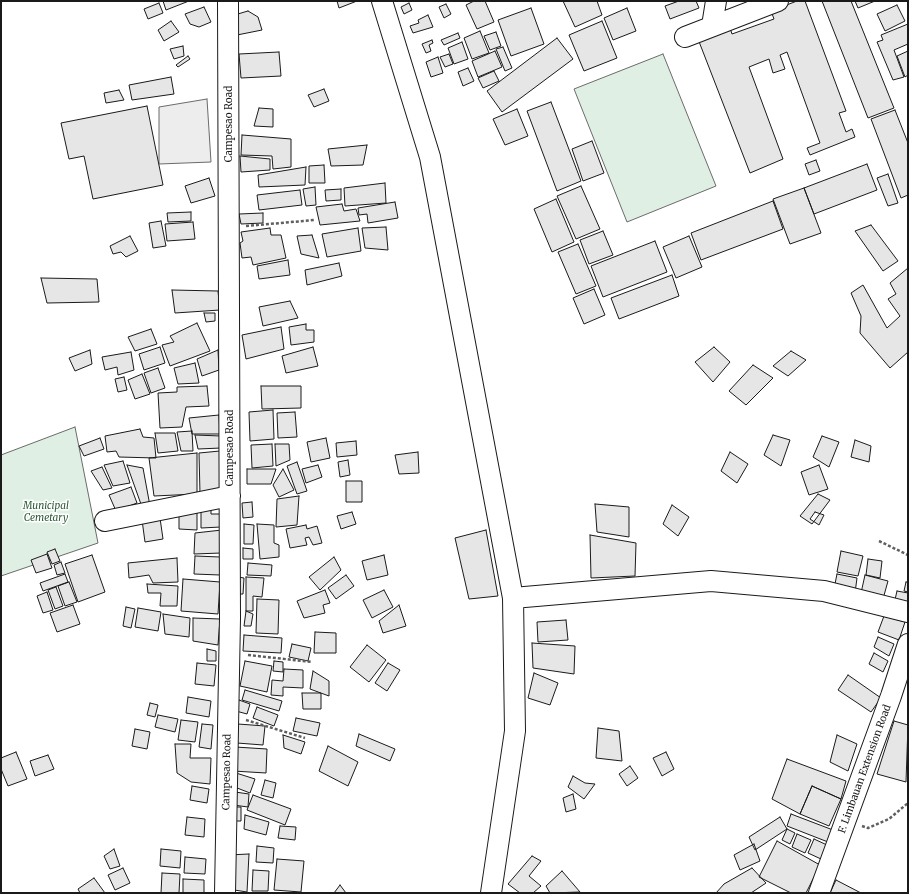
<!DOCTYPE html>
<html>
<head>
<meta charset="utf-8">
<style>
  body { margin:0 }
  #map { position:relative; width:909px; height:894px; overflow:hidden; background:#fff; font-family:Merriweather,serif }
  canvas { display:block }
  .frame { position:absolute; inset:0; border:2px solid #1a1a1a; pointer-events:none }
</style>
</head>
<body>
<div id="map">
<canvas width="909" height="894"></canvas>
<div class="frame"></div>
</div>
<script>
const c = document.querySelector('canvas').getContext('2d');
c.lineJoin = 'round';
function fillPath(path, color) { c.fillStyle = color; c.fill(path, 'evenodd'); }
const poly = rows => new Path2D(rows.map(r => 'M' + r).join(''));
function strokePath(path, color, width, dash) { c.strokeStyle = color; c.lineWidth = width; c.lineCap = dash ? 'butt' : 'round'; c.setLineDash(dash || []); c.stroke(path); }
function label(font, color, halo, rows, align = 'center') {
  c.font = font + ' Merriweather,serif'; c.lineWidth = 3; c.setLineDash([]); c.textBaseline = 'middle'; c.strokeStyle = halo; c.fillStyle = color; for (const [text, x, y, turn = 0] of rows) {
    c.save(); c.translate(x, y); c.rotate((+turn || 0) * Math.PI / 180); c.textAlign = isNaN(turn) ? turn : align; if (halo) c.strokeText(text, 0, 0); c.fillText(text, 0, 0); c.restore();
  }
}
const green = poly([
  [663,54,716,186,627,222,574,89,663,54],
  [75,427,98,543,1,576,1,455,75,427]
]);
const parking = poly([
  [207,99,211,162,159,164,159,107,207,99]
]);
const building = poly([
  [163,1,189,1,166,10,163,1],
  [337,1,357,1,339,8,337,1],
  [474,1,485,1,494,22,477,29,466,5,474,1],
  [563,1,597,1,602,15,575,27,563,1],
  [679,1,696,1,699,8,670,19,665,6,679,1],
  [797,1,805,1,846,111,839,113,846,132,852,129,855,137,810,155,807,148,820,143,787,52,780,55,785,69,773,73,769,59,749,67,783,159,750,173,698,39,730,28,732,34,774,19,771,11,797,1],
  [822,1,851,1,894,108,868,118,822,1],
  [855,1,875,1,858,8,855,1],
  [159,3,163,13,148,19,144,9,159,3],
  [409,3,412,10,404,14,401,7,409,3],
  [446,4,451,14,444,18,439,7,446,4],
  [897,5,905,21,885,31,877,14,897,5],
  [204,7,211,22,199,27,190,24,185,14,204,7],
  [531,8,544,44,511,56,498,20,531,8],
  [627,8,636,31,613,40,604,18,627,8],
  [248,11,258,17,262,30,237,35,231,16,248,11],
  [428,15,433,27,413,33,410,26,419,23,418,20,428,15],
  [171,21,179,32,164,41,158,30,171,21],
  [602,21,617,58,584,71,569,35,602,21],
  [908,24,908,44,894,50,904,77,893,80,877,42,883,40,881,35,908,24],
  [480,31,489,53,472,59,464,38,480,31],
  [496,32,501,46,490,50,484,36,496,32],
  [458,33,460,38,444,45,441,40,458,33],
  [557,38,573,59,502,112,487,91,557,38],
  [432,40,433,43,429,45,431,51,426,53,422,44,432,40],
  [462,42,468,59,454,64,448,48,462,42],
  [183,46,184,56,174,59,170,49,183,46],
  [503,47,512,68,505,71,496,49,503,47],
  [495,51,502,67,478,77,472,61,495,51],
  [908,51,908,75,905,77,897,56,908,51],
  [279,52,281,76,241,78,239,54,279,52],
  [449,54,453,64,445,67,440,57,449,54],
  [188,56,190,59,178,67,176,65,188,56],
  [438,57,443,73,431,77,426,62,438,57],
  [468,68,474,81,463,86,458,72,468,68],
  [494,71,499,81,483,88,478,78,494,71],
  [171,77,174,94,132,100,129,85,171,77],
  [324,89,329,101,314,107,308,95,324,89],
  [119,90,124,100,106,103,104,93,119,90],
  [551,102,581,181,557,191,527,111,551,102],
  [147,106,163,185,93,199,84,156,69,159,61,123,147,106],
  [259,108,273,109,273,127,254,126,259,108],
  [517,109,528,136,505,145,493,119,517,109],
  [895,110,908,143,908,195,901,198,871,119,895,110],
  [242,135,291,139,291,167,273,169,272,156,241,155,242,135],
  [592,141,604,173,583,181,572,149,592,141],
  [367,145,363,165,331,166,328,149,367,145],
  [240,156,270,159,270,170,241,172,240,156],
  [816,160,820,171,809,175,805,164,816,160],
  [867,164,877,190,814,214,804,188,867,164],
  [324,165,325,183,309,183,309,166,324,165],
  [306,167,305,185,259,187,258,175,306,167],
  [888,174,898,203,888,206,877,178,888,174],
  [209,178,215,196,191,203,185,186,209,178],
  [385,183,386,203,345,206,344,188,385,183],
  [581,186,600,229,576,239,557,196,581,186],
  [315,187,316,205,306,206,303,189,315,187],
  [804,188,821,233,790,244,773,199,804,188],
  [341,189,341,200,326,201,325,190,341,189],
  [300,190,302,205,259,210,257,195,300,190],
  [556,199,574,242,552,252,534,209,556,199],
  [773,201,783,229,701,260,691,233,773,201],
  [395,202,398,218,368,223,367,214,359,215,358,208,395,202],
  [342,204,344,211,356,209,360,221,320,225,316,207,342,204],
  [191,212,191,221,168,222,167,213,191,212],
  [263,213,263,223,241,224,239,214,263,213],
  [161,221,166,246,153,248,149,223,161,221],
  [193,222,195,239,167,241,165,224,193,222],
  [871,225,898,261,883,271,855,231,871,225],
  [386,227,388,250,365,248,362,228,386,227],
  [270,228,271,235,281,235,286,258,253,265,251,257,242,258,240,243,243,241,241,232,270,228],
  [358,228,361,251,327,257,322,234,358,228],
  [603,231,613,255,589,264,580,240,603,231],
  [312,235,319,258,301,254,297,236,312,235],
  [130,236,138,251,126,257,121,252,113,254,110,246,130,236],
  [689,236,702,267,676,278,663,247,689,236],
  [655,241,667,272,603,297,591,266,655,241],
  [578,244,596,286,576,294,558,252,578,244],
  [288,260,290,275,259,279,257,266,288,260],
  [339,263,342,276,307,285,305,270,339,263],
  [908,268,908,352,890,368,860,333,861,316,851,293,863,285,887,328,900,316,888,299,896,294,890,283,908,268],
  [672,275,679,296,619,319,611,298,672,275],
  [41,278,97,279,99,302,47,303,41,278],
  [594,289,605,315,584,324,573,298,594,289],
  [172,290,218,291,220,310,175,313,172,290],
  [290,301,298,318,263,326,259,307,290,301],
  [204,313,215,313,215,321,206,322,204,313],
  [197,323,210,351,170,366,162,345,174,342,170,336,197,323],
  [306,324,306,330,314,330,314,342,291,345,289,327,306,324],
  [281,327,284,349,246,359,242,335,281,327],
  [151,329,157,344,135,351,128,337,151,329],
  [160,347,165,363,144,370,139,354,160,347],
  [313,347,318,366,286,373,282,356,313,347],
  [714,347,730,362,713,382,695,362,714,347],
  [90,350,92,364,75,371,69,358,90,350],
  [218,350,219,370,202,376,197,359,218,350],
  [791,351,806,360,788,376,773,366,791,351],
  [131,352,134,370,118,375,117,367,105,370,102,357,131,352],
  [195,363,199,383,178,384,174,368,195,363],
  [753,365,773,378,746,405,729,391,753,365],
  [158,368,165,388,151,393,144,373,158,368],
  [142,374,150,394,135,399,128,380,142,374],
  [124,377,127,390,118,392,115,379,124,377],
  [207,386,209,406,186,407,182,427,160,428,158,393,177,392,177,387,207,386],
  [261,386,301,386,301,408,262,409,261,386],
  [273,410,274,439,250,441,249,412,273,410],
  [295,412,297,437,278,438,277,413,295,412],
  [219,415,220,434,192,434,189,418,219,415],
  [140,429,143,437,154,438,156,458,119,457,116,451,107,452,105,436,140,429],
  [192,431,193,451,181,451,177,432,192,431],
  [155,433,175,433,178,451,158,453,155,433],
  [195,435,221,436,221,448,198,449,195,435],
  [773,435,790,440,781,466,764,455,773,435],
  [822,436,839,442,829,467,813,457,822,436],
  [100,438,104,449,84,456,79,446,100,438],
  [326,438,330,458,311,462,307,442,326,438],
  [855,440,871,446,869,462,851,457,855,440],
  [356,441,357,455,337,457,336,443,356,441],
  [272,444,273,466,252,468,251,445,272,444],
  [275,444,289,444,290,460,276,466,275,444],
  [220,451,222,491,200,494,199,453,220,451],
  [418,452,419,473,399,474,395,455,418,452],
  [730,452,748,464,737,483,721,471,730,452],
  [197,453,197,494,154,496,149,458,197,453],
  [348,460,350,475,340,477,338,462,348,460],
  [123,461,130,483,113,486,104,465,123,461],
  [297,462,307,491,297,494,287,466,297,462],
  [127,465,143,468,150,506,142,507,127,465],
  [318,465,322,477,306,483,302,469,318,465],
  [819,465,828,489,809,495,801,472,819,465],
  [102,467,112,488,103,490,91,471,102,467],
  [247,469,276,469,271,484,247,484,247,469],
  [283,469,294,490,279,497,273,485,283,469],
  [346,481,362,481,362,502,346,502,346,481],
  [131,487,137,503,116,511,109,495,131,487],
  [818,494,830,500,812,524,800,516,818,494],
  [299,496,297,525,276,527,277,499,299,496],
  [252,502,253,517,243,518,242,503,252,502],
  [595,504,629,507,629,537,597,532,595,504],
  [211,505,211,514,221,514,221,527,201,528,201,506,211,505],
  [672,505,689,517,678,536,663,524,672,505],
  [179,511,197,511,197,530,179,529,179,511],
  [352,512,356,524,341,529,337,516,352,512],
  [815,512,824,515,819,525,810,519,815,512],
  [160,518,163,539,145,542,142,520,160,518],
  [244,524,254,525,253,544,244,544,244,524],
  [257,524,274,525,274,543,279,545,279,557,260,559,257,524],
  [306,525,307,529,317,526,322,543,313,545,309,537,305,538,307,545,290,548,286,529,306,525],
  [222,530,221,553,194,554,195,533,222,530],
  [486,530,498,596,469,599,455,538,486,530],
  [590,535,636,543,635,576,591,578,590,535],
  [243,548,253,549,253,559,243,559,243,548],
  [55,549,60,561,52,564,47,552,55,549],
  [841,551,863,556,858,576,837,572,841,551],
  [47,554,52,568,36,573,31,560,47,554],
  [92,555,105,592,78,602,65,564,92,555],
  [384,555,388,575,367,580,362,561,384,555],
  [195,556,220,557,220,575,194,574,195,556],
  [334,557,341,570,320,590,309,577,334,557],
  [177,558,178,582,153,583,149,575,129,578,128,563,177,558],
  [868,559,882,561,880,578,866,575,868,559],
  [61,562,65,573,57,575,54,565,61,562],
  [248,563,272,565,271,576,247,575,248,563],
  [65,574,68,582,43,591,40,583,65,574],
  [837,574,857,578,855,593,834,589,837,574],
  [346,575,354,586,336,599,328,588,346,575],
  [865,575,888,581,883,599,861,593,865,575],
  [238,577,244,578,243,594,238,594,238,577],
  [246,577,264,578,262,597,253,596,253,611,246,611,246,577],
  [183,579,220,582,218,614,181,611,183,579],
  [69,582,77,602,65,606,58,586,69,582],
  [906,582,908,582,908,592,904,591,906,582],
  [147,584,178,586,177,606,160,606,161,593,148,593,147,584],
  [56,587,63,606,55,609,48,590,56,587],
  [325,590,330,603,323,605,325,613,304,618,297,601,325,590],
  [384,590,393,607,372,618,363,600,384,590],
  [897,591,908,593,908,607,894,604,897,591],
  [47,592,53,610,43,613,37,596,47,592],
  [257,599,279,600,278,634,256,633,257,599],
  [73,605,80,624,57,632,50,613,73,605],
  [399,605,406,626,383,633,379,621,399,605],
  [126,607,135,609,131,628,123,626,126,607],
  [138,608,161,612,158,631,135,627,138,608],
  [246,611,253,614,251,626,244,626,246,611],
  [163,614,190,618,189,637,165,634,163,614],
  [884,616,905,622,899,640,878,632,884,616],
  [193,618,220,619,218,645,193,641,193,618],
  [566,620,568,640,538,642,537,622,566,620],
  [315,632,336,633,336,653,314,653,315,632],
  [244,635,282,638,281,653,243,651,244,635],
  [878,637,894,644,889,656,874,647,878,637],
  [532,643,575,646,574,674,533,668,532,643],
  [292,644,311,648,308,661,289,657,292,644],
  [367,645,386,660,369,682,350,667,367,645],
  [207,649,216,651,216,661,207,661,207,649],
  [874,653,888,661,883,672,869,664,874,653],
  [245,661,272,666,267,692,240,686,245,661],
  [274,661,283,662,283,672,273,671,274,661],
  [197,663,216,665,214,686,195,684,197,663],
  [388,663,400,670,387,691,375,683,388,663],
  [284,669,303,670,303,688,283,687,283,696,271,695,272,680,283,681,284,669],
  [313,671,329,681,329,696,310,689,313,671],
  [534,673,558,683,550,705,528,698,534,673],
  [848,675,881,698,871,712,838,690,848,675],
  [245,690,282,701,279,711,242,700,245,690],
  [302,693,321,693,321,709,303,709,302,693],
  [188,697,211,701,209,717,186,713,188,697],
  [239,700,250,704,247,714,236,711,239,700],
  [150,703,158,705,155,717,147,715,150,703],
  [257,707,278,715,274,726,253,718,257,707],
  [158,715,178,719,175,732,155,727,158,715],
  [296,718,320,723,317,736,293,731,296,718],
  [181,720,198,722,195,742,178,740,181,720],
  [894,721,908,725,906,782,877,774,894,721],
  [202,724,213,725,211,749,199,747,202,724],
  [238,724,265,726,263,745,237,743,238,724],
  [598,728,619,731,622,761,596,758,598,728],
  [135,729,150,732,147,749,132,746,135,729],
  [359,734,395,749,390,761,356,746,359,734],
  [283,735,305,742,301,754,284,748,283,735],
  [837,735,857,744,848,771,830,762,837,735],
  [175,744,191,744,190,758,211,758,210,784,191,782,177,773,175,744],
  [328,746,358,762,348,786,319,771,328,746],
  [235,747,267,749,266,773,233,771,235,747],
  [16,752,27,779,8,786,1,769,1,758,16,752],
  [666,752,674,769,662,776,653,758,666,752],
  [48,755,54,769,35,776,30,761,48,755],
  [787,759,846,781,841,799,812,786,800,814,772,799,787,759],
  [630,766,638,778,627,786,619,774,630,766],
  [236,773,255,779,250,793,232,786,236,773],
  [573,776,585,783,595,784,584,799,568,787,573,776],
  [265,780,276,783,273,798,261,795,265,780],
  [192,786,209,789,207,803,190,800,192,786],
  [812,786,841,799,829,826,800,814,812,786],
  [235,792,249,794,248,807,233,805,235,792],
  [573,794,576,809,566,812,563,798,573,794],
  [253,795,291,809,285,825,247,810,253,795],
  [230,807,241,807,241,821,230,821,230,807],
  [791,814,833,830,828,842,787,826,791,814],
  [245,815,269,822,266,835,244,829,245,815],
  [187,817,205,819,204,837,185,835,187,817],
  [780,817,787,829,755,850,749,837,780,817],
  [280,826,296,827,295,840,278,838,280,826],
  [787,829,795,833,790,844,782,840,787,829],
  [797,834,811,840,805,853,792,847,797,834],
  [814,839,827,845,821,859,808,853,814,839],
  [777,841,820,865,806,893,791,893,759,877,777,841],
  [754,844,760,861,740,870,734,855,754,844],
  [257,846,274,848,273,863,256,862,257,846],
  [114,849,120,866,110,869,104,856,114,849],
  [161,849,181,851,180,868,160,866,161,849],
  [249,854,247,892,228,889,228,855,249,854],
  [532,856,541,861,529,876,541,886,533,893,520,893,508,884,532,856],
  [185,857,206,859,205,874,184,873,185,857],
  [277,859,304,861,301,892,274,890,277,859],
  [123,868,130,883,115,890,108,875,123,868],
  [752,868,766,883,751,893,716,893,724,884,752,868],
  [253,870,269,871,268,891,252,891,253,870],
  [562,871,580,892,550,893,546,886,562,871],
  [162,873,180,874,179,893,161,893,162,873],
  [94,878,105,893,80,893,78,889,94,878],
  [183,879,204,880,204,893,183,893,183,879],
  [836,880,861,893,830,893,836,880],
  [340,885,346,893,334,893,340,885]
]);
const path = poly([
  [246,226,315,220],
  [879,541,908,555],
  [248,655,312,662],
  [246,720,305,738],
  [862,826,868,828,889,819,908,803]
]);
const minor = poly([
  [382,1,430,157,513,598,515,731,491,893],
  [712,26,716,1],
  [685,37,778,1],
  [105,521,230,496],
  [513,598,711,581,824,591,908,612],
  [225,893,230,618,228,1],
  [819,893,891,696,908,644]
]);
const streetNames = [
  ["Campesao Road",229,124,-90],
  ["Campesao Road",230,448,-90],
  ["F. Limbauan Extension Road",865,769,-70],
  ["Campesao Road",227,772,-89]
];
const parkNames = [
  ["Municipal",46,506],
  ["Cemetary",46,518]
];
fillPath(green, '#e0efe3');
strokePath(green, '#6a6a6a', 1);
fillPath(parking, '#ededed');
strokePath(parking, '#6a6a6a', 1);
fillPath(building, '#e6e6e6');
strokePath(building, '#1a1a1a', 1);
strokePath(minor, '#1a1a1a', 22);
strokePath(path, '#5f5f5f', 2.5, [3, 2]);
strokePath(minor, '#fff', 20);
label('10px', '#1a1a1a', '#fff', streetNames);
label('italic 10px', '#2b5a34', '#fff', parkNames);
</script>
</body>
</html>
